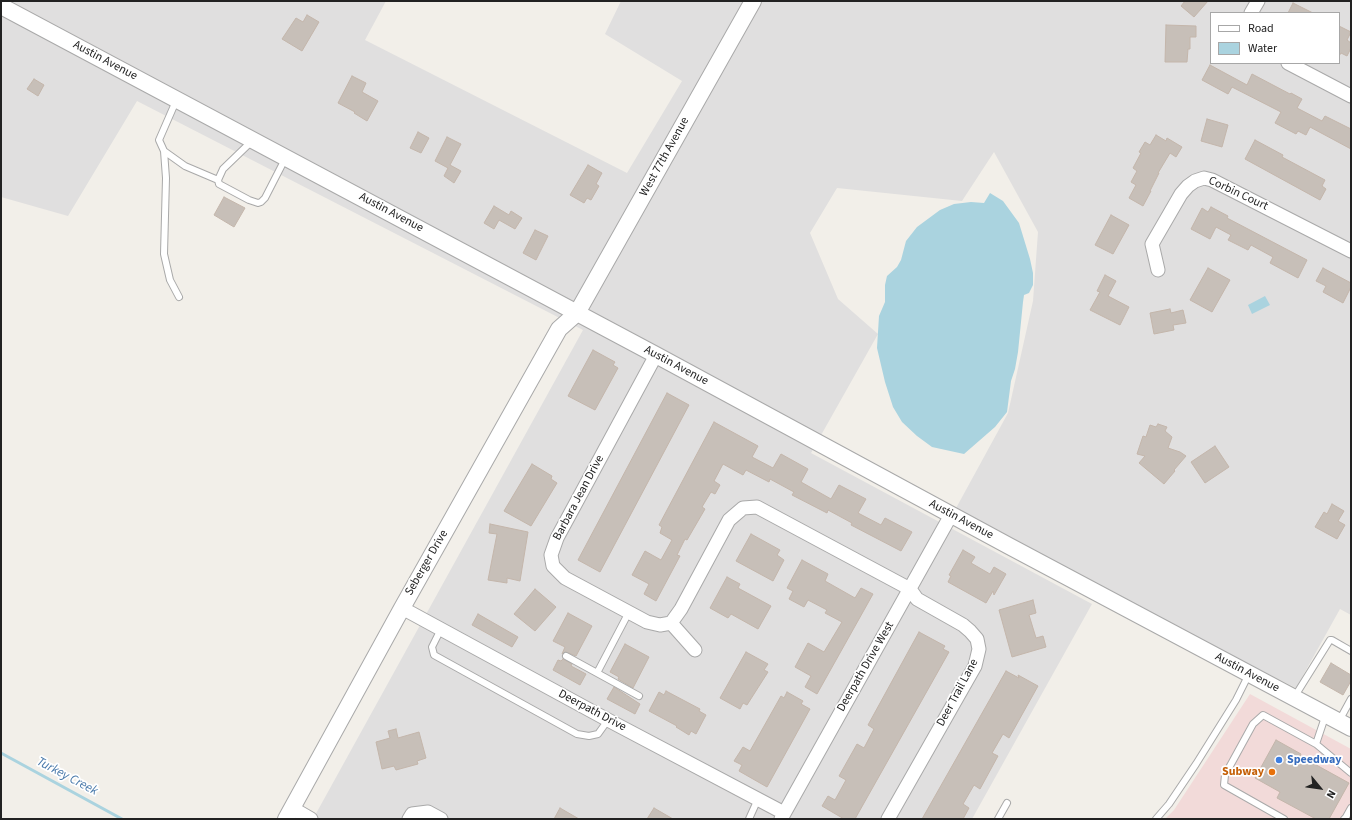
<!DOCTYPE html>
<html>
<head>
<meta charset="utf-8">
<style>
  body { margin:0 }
  #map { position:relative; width:1352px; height:820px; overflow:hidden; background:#f2efe9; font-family:"Source Sans 3",sans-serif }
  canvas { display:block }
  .frame { position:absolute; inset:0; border:2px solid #222; pointer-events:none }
  .legend { position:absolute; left:1210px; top:12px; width:130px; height:52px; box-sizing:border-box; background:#fff; border:1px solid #a7a7a7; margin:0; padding:5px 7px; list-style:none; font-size:12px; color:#222 }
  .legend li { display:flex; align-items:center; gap:8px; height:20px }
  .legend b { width:20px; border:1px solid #a7a7a7 }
  .north { position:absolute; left:1300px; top:768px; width:40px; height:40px; -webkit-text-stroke:3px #fff; paint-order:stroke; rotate:119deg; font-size:11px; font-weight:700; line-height:16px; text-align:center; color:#222 }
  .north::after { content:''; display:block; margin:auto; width:14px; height:18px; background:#222; clip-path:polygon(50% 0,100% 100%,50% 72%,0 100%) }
</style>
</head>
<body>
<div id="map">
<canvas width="1352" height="820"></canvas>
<div class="frame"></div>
<ul class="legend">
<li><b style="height:5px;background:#fff"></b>Road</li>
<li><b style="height:11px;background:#aad3df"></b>Water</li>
</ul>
<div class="north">N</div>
</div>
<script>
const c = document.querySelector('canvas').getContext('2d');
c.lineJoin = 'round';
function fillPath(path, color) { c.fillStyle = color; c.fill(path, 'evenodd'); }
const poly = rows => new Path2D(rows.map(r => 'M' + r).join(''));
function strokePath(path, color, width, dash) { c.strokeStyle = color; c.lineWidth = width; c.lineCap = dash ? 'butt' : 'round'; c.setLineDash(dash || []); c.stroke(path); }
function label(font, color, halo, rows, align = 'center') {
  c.font = font + ' "Source Sans 3",sans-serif'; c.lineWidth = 3.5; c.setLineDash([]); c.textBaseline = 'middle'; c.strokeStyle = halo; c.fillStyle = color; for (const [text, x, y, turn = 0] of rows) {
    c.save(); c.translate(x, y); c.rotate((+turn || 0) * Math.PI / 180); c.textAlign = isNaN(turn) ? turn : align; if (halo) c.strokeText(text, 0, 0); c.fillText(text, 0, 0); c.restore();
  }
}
const residential = poly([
  [1,1,386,1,365,40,627,173,682,81,605,34,621,1,1351,1,1351,615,1340,609,1296,688,1158,618,955,510,1008,413,1033,301,1038,232,994,152,962,201,837,188,810,233,838,299,878,334,811,453,1092,604,972,819,313,819,583,330,137,101,68,216,1,197],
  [1211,13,1339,13,1339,63,1211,63]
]);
const commercial = poly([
  [1250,694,1351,749,1351,819,1165,819,1174,810]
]);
const water = poly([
  [990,193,1003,201,1019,223,1030,259,1033,273,1033,285,1029,293,1024,295,1023,302,1018,352,1015,369,1011,381,1007,412,995,427,964,454,932,447,917,436,902,422,893,407,885,382,877,348,879,316,885,302,885,285,887,276,897,267,901,260,906,241,917,227,940,210,954,204,971,202,984,203],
  [1265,296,1270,305,1252,314,1248,305]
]);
const stream = poly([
  [1,753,122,819]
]);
const building = poly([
  [1185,1,1208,1,1194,17,1181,6,1185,1],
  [1293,3,1313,13,1288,13,1293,3],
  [307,15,319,22,302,51,282,39,296,18,303,22,307,15],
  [1166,25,1196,26,1196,37,1190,37,1190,49,1188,49,1187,62,1165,62,1166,25],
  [1339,26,1351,32,1347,40,1351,43,1351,48,1347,56,1341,53,1339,56,1339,26],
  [1210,65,1247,85,1252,74,1290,94,1291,93,1302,99,1297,108,1322,121,1325,116,1351,129,1351,149,1310,127,1306,135,1298,131,1296,134,1275,123,1281,112,1232,87,1228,94,1202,80,1210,65],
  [352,76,366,83,362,92,378,101,367,121,354,113,355,112,338,103,352,76],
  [34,79,44,85,38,96,27,89,34,79],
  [1207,119,1228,125,1222,147,1201,141,1207,119],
  [418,132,429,138,421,153,410,148,418,132],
  [1156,135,1166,141,1167,138,1182,147,1176,157,1170,153,1158,173,1159,173,1150,191,1151,191,1143,206,1129,198,1136,185,1131,182,1137,171,1133,168,1141,153,1139,152,1145,142,1150,145,1156,135],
  [447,137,461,144,450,165,461,171,454,183,444,176,448,168,435,161,447,137],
  [1255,140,1283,155,1282,157,1325,180,1322,186,1326,189,1320,200,1245,159,1255,140],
  [588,165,602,173,596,184,599,186,591,200,587,198,584,203,570,195,588,165],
  [224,197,245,208,234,227,214,215,224,197],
  [494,206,509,215,511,211,522,218,515,229,499,220,494,229,484,223,494,206],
  [1211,207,1228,216,1227,218,1307,260,1298,278,1270,263,1273,257,1251,245,1248,250,1228,240,1231,235,1216,227,1210,239,1191,229,1202,208,1208,212,1211,207],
  [1111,215,1129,225,1113,254,1095,245,1111,215],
  [535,230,548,236,536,260,523,253,535,230],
  [1208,268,1230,280,1212,312,1190,300,1208,268],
  [1323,268,1351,283,1351,287,1343,303,1323,292,1326,286,1316,281,1323,268],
  [1105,275,1116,281,1108,296,1129,307,1120,325,1090,310,1100,292,1097,291,1105,275],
  [1170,309,1171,313,1183,310,1186,323,1173,325,1174,330,1154,334,1150,313,1170,309],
  [593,350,615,362,613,365,618,368,595,410,568,396,593,350],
  [667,393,689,405,600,572,578,560,667,393],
  [714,422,758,446,752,457,773,468,781,454,808,469,801,482,831,499,839,485,866,499,858,513,881,525,885,518,912,532,901,551,851,525,852,523,828,510,827,513,792,495,794,492,770,479,769,482,746,470,743,475,723,464,714,481,720,485,715,494,711,492,702,507,705,509,687,540,685,539,677,555,680,556,656,601,644,594,649,584,632,575,645,551,661,560,672,540,660,533,662,527,659,525,714,422],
  [1158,424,1167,427,1165,431,1172,437,1168,448,1180,452,1186,456,1174,470,1175,471,1164,484,1139,463,1145,456,1137,454,1143,436,1146,437,1150,425,1156,427,1158,424],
  [1215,446,1229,467,1205,483,1191,462,1215,446],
  [532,464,552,476,551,479,557,483,531,526,504,511,532,464],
  [1332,504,1344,511,1338,521,1345,525,1337,539,1315,527,1324,512,1327,514,1332,504],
  [490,524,528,532,520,581,507,578,507,583,488,580,497,534,489,533,490,524],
  [751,534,780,550,777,555,784,560,773,581,736,561,751,534],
  [963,550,975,557,971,563,990,574,994,567,1006,574,994,595,993,591,986,603,948,582,951,576,949,575,963,550],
  [802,560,828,574,825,581,855,598,861,588,873,594,817,694,805,687,811,676,795,667,808,643,824,652,842,622,825,613,827,610,808,600,804,607,789,599,793,591,787,588,802,560],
  [727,577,740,584,738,588,771,606,758,629,731,614,728,618,710,608,727,577],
  [535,589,556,607,535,631,514,614,535,589],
  [1033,600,1036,613,1029,615,1036,638,1043,636,1046,647,1012,657,999,610,1033,600],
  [568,613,592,626,576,656,566,652,562,654,565,647,553,641,568,613],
  [478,614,518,637,512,647,472,625,478,614],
  [919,632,945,646,943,649,949,652,855,819,844,819,822,806,828,796,835,800,846,780,839,776,857,744,864,748,874,729,868,725,919,632],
  [625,644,649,657,633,688,618,679,619,677,610,672,625,644],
  [746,652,768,664,764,670,768,672,747,705,743,703,740,709,720,698,746,652],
  [563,659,572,664,571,666,586,674,580,685,553,670,558,660,561,661,563,659],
  [1331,663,1351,675,1351,681,1343,695,1320,682,1331,663],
  [1006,671,1019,678,1018,675,1038,686,1009,738,1003,734,992,753,998,756,980,789,974,785,963,804,969,808,963,819,922,819,1006,671],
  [614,687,640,704,635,714,607,699,614,687],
  [666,691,700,709,699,711,706,715,696,734,691,731,689,735,676,727,677,726,649,711,659,692,664,695,666,691],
  [787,692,803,701,801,704,810,709,767,787,739,771,742,765,734,761,743,747,750,751,781,696,784,698,787,692],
  [396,729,398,738,419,732,426,758,417,761,418,764,396,770,394,766,382,769,376,742,390,738,388,731,396,729],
  [1276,740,1301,754,1300,756,1349,783,1329,819,1316,819,1277,798,1280,792,1255,778,1276,740],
  [560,808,579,819,554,819,560,808],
  [654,808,673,819,647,819,654,808]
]);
const service = poly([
  [176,101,159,140,164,151,185,166,218,180],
  [252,141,223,169,218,180,219,184,249,200,258,203,261,202,265,198,285,159],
  [164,151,166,178,164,254,170,280,179,297],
  [441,629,432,647,434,655,577,734,589,736,598,734,608,720],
  [566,656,639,696],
  [597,673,629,612],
  [1295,696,1330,640,1332,640,1351,651],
  [1339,721,1351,699],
  [1316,744,1351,773],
  [749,819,758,799],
  [998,819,1007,803],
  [1156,819,1169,804,1196,764,1236,700,1249,674],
  [1284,819,1224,785,1225,775,1253,724,1263,715,1316,744,1326,714],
  [1344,819,1346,817,1351,808]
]);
const minor = poly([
  [1251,13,1258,1],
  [1288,63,1351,96],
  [1158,270,1152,244,1181,194,1188,186,1195,181,1204,178,1212,180,1351,251],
  [656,355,557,538,551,555,553,566,565,578,647,622,660,625,671,623,681,609,729,520,743,508,757,507,910,589,917,599,963,625,970,631,977,639,979,649,975,666,888,819],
  [402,608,608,720,784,813],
  [671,623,695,650],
  [292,808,311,819],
  [409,819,412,814,428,812,441,819],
  [781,819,951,515]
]);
const tertiary = poly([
  [1,6,656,355,1009,546,1351,728],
  [286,819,402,608,559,329,577,313,753,1]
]);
const markers = [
  [1279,760,4,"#3f7fe0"],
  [1272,772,4,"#e8710a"]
];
const streetNames = [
  ["Austin Avenue",105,61,28],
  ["West 77th Avenue",665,157,-61],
  ["Corbin Court",1238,194,25],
  ["Austin Avenue",391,213,28],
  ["Austin Avenue",676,366,28],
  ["Barbara Jean Drive",579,498,-62],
  ["Austin Avenue",961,520,28],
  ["Seberger Drive",427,563,-60],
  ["Deerpath Drive West",866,667,-60],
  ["Austin Avenue",1247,673,28],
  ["Deer Trail Lane",958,693,-62],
  ["Deerpath Drive",592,711,28]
];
const shopNames = [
  ["Speedway",1287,760]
];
const foodNames = [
  ["Subway",1264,772]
];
const waterNames = [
  ["Turkey Creek",67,777,28]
];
fillPath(residential, '#e0dfdf');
fillPath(commercial, '#f2dad9');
fillPath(water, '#aad3df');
strokePath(stream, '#aad3df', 3);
fillPath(building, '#c7bfb8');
strokePath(building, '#c4b6ab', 1);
strokePath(service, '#a9a9a9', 8);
strokePath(minor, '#a9a9a9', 15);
strokePath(tertiary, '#a9a9a9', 18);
strokePath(service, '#fff', 6);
strokePath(minor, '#fff', 13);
strokePath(tertiary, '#fff', 16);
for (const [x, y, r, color] of markers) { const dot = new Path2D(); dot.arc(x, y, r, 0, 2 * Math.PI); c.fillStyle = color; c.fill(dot); strokePath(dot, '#fff', 1.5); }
label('12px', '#222', '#fff', streetNames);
label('bold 12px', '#366cbe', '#fff', shopNames, 'left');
label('bold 12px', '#c56008', '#fff', foodNames, 'right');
label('italic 13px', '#4a7aab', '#fff', waterNames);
</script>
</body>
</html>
